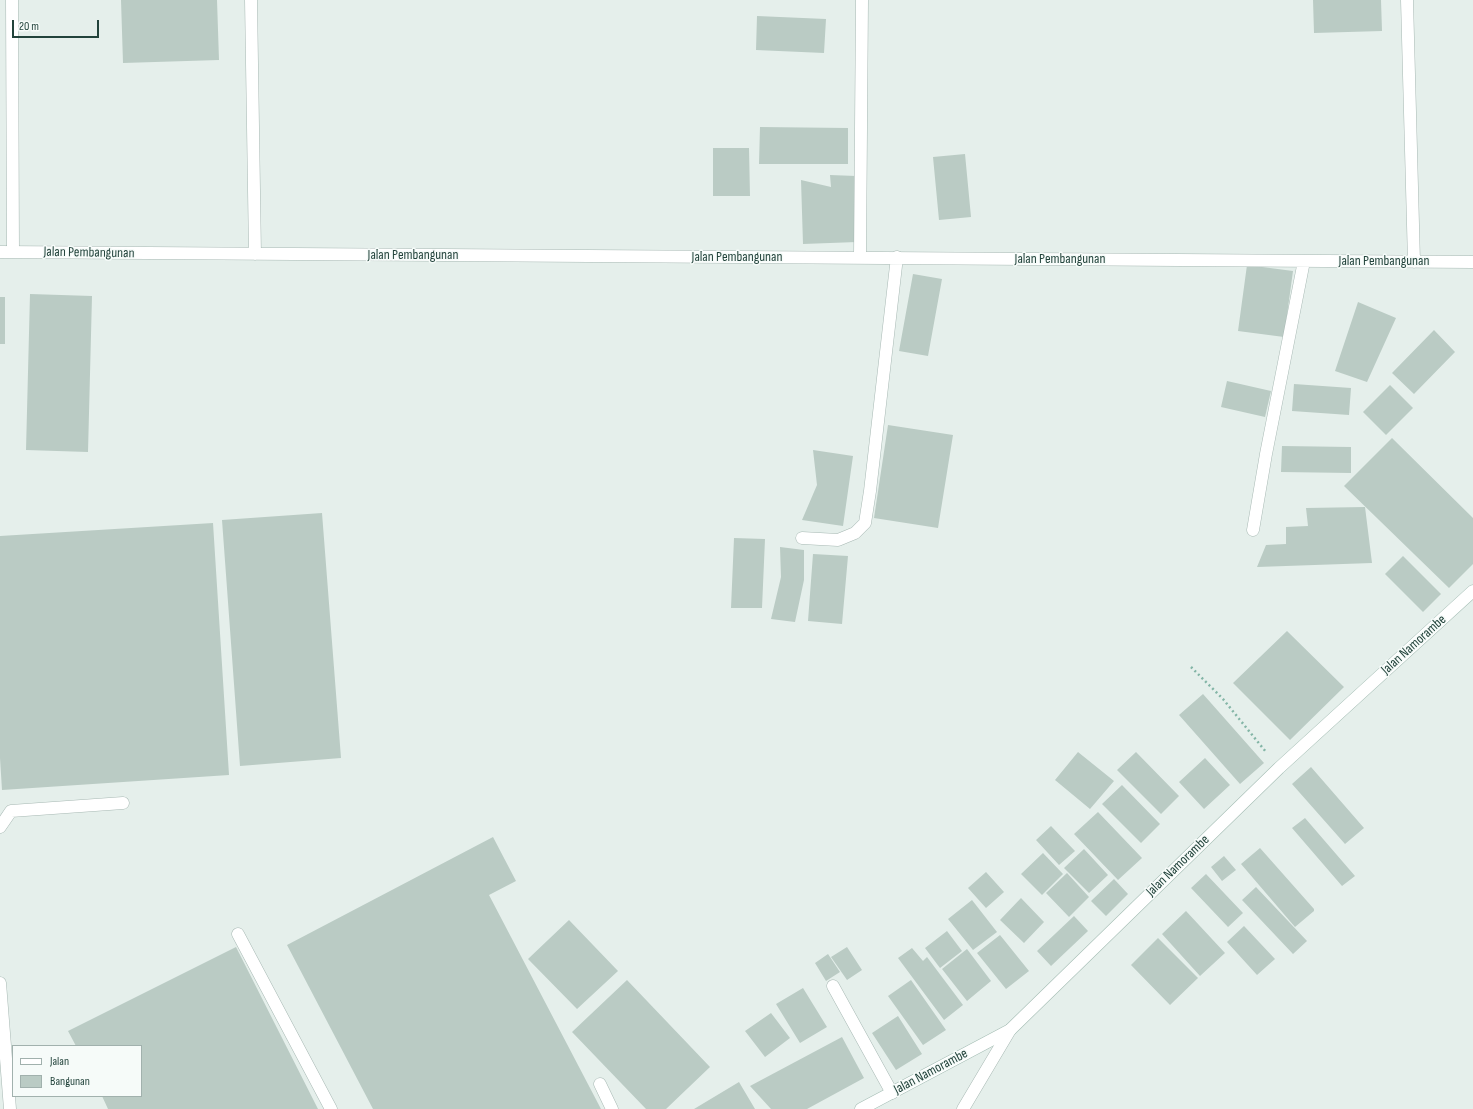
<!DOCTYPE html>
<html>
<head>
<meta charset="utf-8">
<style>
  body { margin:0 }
  #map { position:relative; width:1473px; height:1109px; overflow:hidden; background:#e5efeb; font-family:"Sofia Sans Condensed",sans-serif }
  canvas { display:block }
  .legend { position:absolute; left:12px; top:1045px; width:130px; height:52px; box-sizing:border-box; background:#f6fbf9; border:1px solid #a1b1ad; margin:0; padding:5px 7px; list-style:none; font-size:12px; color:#22433b }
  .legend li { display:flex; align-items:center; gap:8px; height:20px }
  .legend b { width:20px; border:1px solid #a1b1ad }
  .scale { position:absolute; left:12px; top:20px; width:87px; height:18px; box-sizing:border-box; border:2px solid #22433b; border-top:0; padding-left:5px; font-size:12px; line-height:14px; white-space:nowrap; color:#22433b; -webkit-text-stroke:3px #f6fbf9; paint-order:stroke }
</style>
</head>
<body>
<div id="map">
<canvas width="1473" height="1109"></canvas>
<ul class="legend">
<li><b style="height:5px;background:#fff"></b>Jalan</li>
<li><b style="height:11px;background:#bacbc4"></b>Bangunan</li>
</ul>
<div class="scale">20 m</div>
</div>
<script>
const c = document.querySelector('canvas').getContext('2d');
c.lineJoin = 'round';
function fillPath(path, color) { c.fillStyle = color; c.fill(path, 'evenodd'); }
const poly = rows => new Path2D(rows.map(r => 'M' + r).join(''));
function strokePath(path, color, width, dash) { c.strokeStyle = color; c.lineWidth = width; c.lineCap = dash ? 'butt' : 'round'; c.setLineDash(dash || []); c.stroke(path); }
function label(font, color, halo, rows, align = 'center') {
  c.font = font + ' "Sofia Sans Condensed",sans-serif'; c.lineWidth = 3; c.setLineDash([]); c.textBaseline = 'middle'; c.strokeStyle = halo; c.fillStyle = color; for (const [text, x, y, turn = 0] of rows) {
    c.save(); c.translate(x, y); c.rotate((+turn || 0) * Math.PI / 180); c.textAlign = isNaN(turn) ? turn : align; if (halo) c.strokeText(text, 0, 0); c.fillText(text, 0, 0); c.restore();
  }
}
const building = poly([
  [121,0,217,0,219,60,123,63],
  [1313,0,1381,0,1382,31,1314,33],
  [757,16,826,19,824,53,756,50],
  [760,127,848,128,848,164,759,164],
  [713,148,749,148,750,196,713,196],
  [965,154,971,217,939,220,933,157],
  [830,175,856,176,857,242,803,244,801,180,831,187],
  [1247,265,1293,271,1284,337,1238,331],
  [913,274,942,279,928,356,899,351],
  [30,294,92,296,88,452,26,450],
  [0,297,5,297,5,344,0,344],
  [1358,302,1396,318,1367,382,1335,371],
  [1434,330,1455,352,1414,394,1392,373],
  [1227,381,1271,391,1265,417,1221,407],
  [1294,384,1351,388,1349,415,1292,411],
  [1390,385,1413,408,1386,435,1363,412],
  [888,425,953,435,938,528,874,518],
  [1392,438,1473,518,1473,564,1449,588,1344,486],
  [1282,446,1351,447,1351,473,1281,472],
  [813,450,853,456,843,526,802,520,817,485],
  [1365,507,1372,563,1257,567,1266,545,1286,544,1286,527,1308,526,1306,508],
  [322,513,341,758,240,766,222,520],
  [213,523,229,775,2,790,0,758,0,536],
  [734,538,765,539,762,608,731,608],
  [780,547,804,550,804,580,795,622,771,619,781,577],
  [813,554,848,556,842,624,808,621],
  [1403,556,1441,594,1423,612,1385,574],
  [1287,631,1344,687,1290,740,1233,683],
  [1203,694,1264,763,1240,784,1179,715],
  [1078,752,1114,781,1090,809,1055,780],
  [1136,752,1179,796,1161,814,1117,770],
  [1205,758,1230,785,1204,809,1179,782],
  [1311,767,1364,828,1345,844,1292,784],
  [1122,785,1160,824,1141,843,1102,804],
  [1098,812,1142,858,1118,880,1074,834],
  [1305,818,1355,876,1342,886,1292,828],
  [1051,826,1075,851,1059,865,1036,840],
  [493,837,516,881,489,895,601,1109,373,1109,287,945],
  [1260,848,1314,909,1314,911,1295,927,1241,864],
  [1084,849,1108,875,1089,893,1064,868],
  [1043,853,1063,874,1042,895,1021,874],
  [1224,856,1236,870,1222,881,1211,867],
  [986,872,1004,892,986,908,968,888],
  [1067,873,1089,897,1069,917,1046,893],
  [1206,874,1243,913,1228,927,1191,888],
  [1114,879,1128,894,1106,916,1091,901],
  [1256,887,1307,941,1293,954,1242,900],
  [1021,898,1044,922,1024,943,1000,920],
  [972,900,997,932,973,950,948,919],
  [1186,911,1225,953,1200,976,1162,934],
  [1074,916,1088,931,1051,966,1037,951],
  [569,920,618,971,577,1009,528,959],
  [1244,926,1275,959,1257,975,1227,942],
  [947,931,962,951,940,968,925,948],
  [1000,935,1029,971,1006,989,977,953],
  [1158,938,1198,978,1170,1005,1131,965],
  [236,947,318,1109,108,1109,102,1096,141,1096,141,1046,76,1046,68,1031],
  [847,947,862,970,847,980,831,957],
  [912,948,923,961,927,957,963,1005,944,1020,898,958],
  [967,949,991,981,967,1001,942,969],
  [828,954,840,972,826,981,815,963],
  [627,980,710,1067,666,1109,646,1109,572,1032],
  [911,980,946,1030,923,1045,888,996],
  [803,988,827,1027,800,1043,776,1004],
  [771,1013,790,1038,765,1057,745,1031],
  [898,1016,922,1054,896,1070,872,1033],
  [842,1037,864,1078,807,1109,771,1109,750,1086],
  [739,1082,755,1109,694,1109]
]);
const path = poly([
  [1191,667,1223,699,1266,752]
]);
const lane = poly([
  [0,827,11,811,123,803],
  [238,934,331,1109],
  [0,983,10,1109],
  [833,986,892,1093],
  [600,1084,612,1109]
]);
const street = poly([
  [12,0,13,252],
  [251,0,255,254],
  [1407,0,1414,262],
  [0,252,1473,262],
  [860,257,862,0],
  [1253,530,1266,454,1304,261],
  [802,538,838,540,855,533,865,523,870,491,897,257],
  [963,1109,1010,1030]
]);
const secondary = poly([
  [861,1109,1010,1030,1279,768,1473,591]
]);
const streetNames = [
  ["Jalan Pembangunan",89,253,1],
  ["Jalan Pembangunan",413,255],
  ["Jalan Pembangunan",737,257],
  ["Jalan Pembangunan",1060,259],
  ["Jalan Pembangunan",1384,261],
  ["Jalan Namorambe",1414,645,-42],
  ["Jalan Namorambe",1178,866,-44],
  ["Jalan Namorambe",931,1072,-28]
];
fillPath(building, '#bacbc4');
strokePath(lane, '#a7b8b3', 13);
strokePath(street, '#a7b8b3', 13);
strokePath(secondary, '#a3bcb3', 13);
strokePath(path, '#83b5a6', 2.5, [2, 3]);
strokePath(lane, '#fff', 12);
strokePath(street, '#fff', 12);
strokePath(secondary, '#fff', 12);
label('14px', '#22433b', '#f6fbf9', streetNames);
</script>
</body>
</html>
